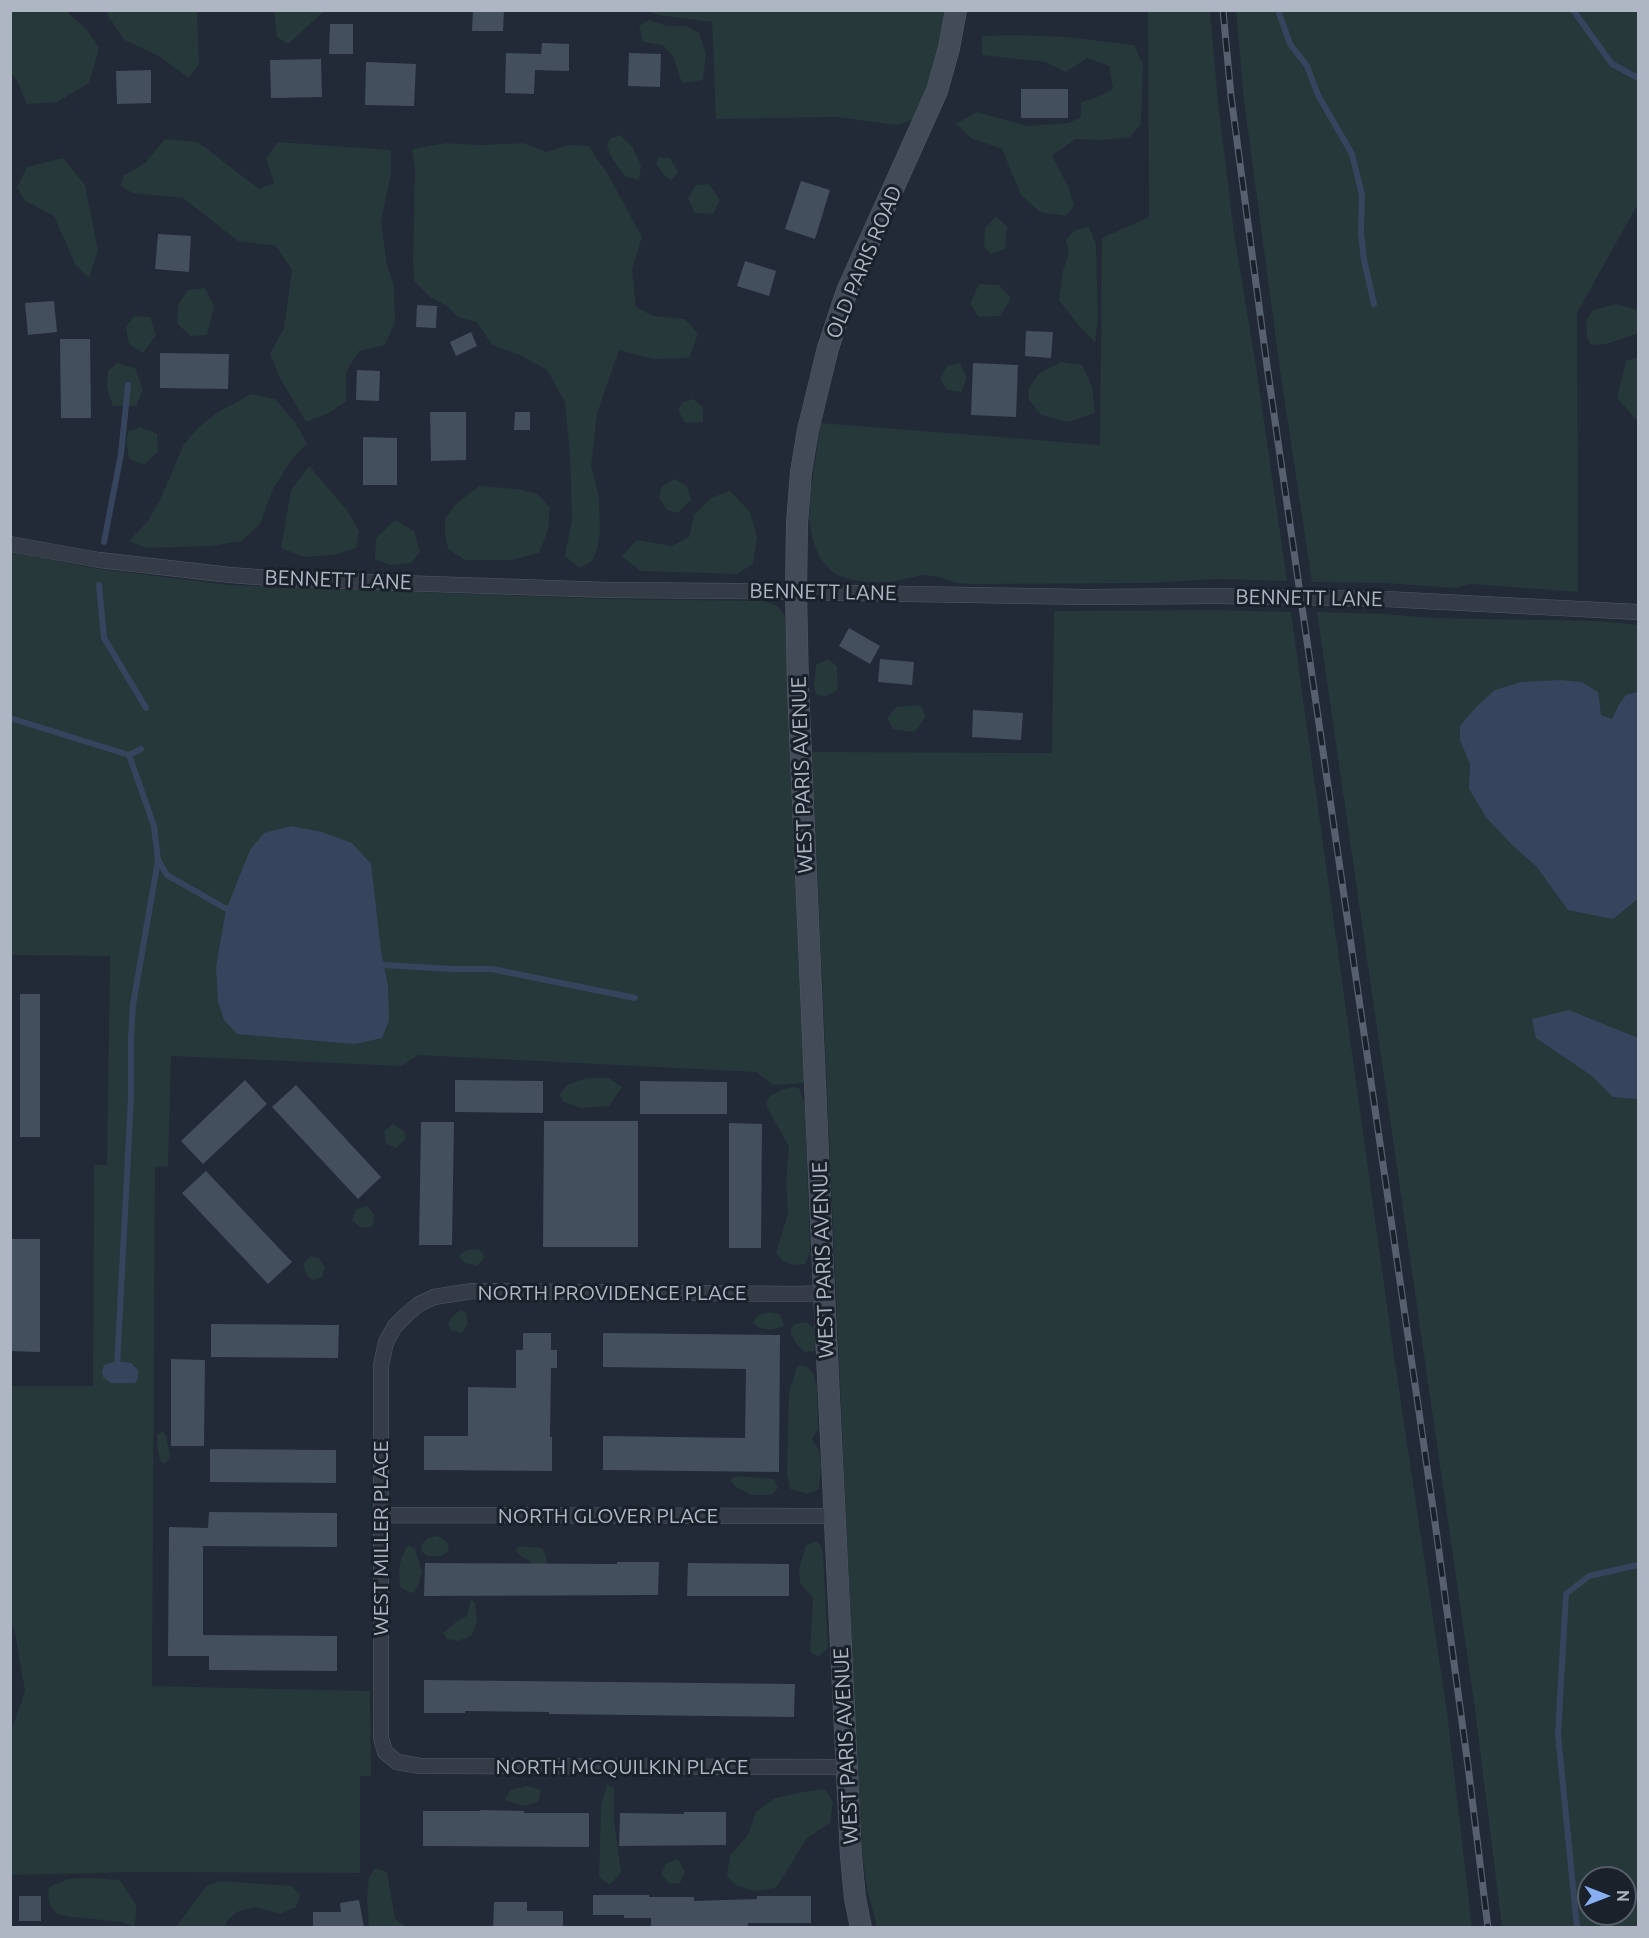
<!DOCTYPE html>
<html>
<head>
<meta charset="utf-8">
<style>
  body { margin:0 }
  #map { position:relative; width:1649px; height:1938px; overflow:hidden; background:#212a36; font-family:Ubuntu,sans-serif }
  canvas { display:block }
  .frame { position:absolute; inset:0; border:12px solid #afb6c3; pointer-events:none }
  .north { position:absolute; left:1577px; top:1866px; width:60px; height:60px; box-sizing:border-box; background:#1a212b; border:2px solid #565d68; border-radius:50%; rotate:90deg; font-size:16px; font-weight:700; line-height:24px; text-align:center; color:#afb6c3 }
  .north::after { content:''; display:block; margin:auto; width:21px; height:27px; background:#86aef1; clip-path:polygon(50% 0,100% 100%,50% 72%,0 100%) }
</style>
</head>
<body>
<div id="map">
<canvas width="1649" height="1938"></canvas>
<div class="frame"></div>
<div class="north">N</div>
</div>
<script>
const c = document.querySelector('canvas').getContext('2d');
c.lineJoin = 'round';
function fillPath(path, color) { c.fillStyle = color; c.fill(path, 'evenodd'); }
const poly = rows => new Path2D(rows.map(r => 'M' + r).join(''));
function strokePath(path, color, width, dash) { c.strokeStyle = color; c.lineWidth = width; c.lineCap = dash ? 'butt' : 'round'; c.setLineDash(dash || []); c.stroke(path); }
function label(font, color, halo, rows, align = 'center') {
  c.font = font + ' Ubuntu,sans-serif'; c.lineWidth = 6; c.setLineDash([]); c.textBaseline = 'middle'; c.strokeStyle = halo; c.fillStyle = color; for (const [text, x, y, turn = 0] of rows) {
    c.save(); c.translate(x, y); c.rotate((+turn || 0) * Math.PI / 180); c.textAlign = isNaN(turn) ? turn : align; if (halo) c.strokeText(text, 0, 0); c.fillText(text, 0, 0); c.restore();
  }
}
const green = poly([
  [10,11,66,11,88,31,99,48,89,83,57,102,27,104,18,83,11,72],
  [108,11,197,11,199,64,189,78,159,56,124,40,107,14],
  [274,11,274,10,324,11,288,44,277,37],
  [648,11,945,11,939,50,927,92,918,112,911,120,897,125,836,117,716,119,712,22,658,15],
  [1148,11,1210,11,1218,102,1234,233,1257,373,1287,581,1216,579,1151,583,973,584,956,583,940,577,923,575,891,582,868,582,852,580,839,576,831,571,820,558,813,541,809,518,811,488,821,423,1100,445,1102,238,1149,217],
  [1236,11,1638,11,1638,208,1636,207,1577,313,1578,592,1471,584,1455,588,1385,583,1312,582,1280,370,1244,101],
  [649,20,667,26,687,26,699,33,706,54,703,80,682,83,673,57,663,45,643,42,639,26],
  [1016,35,1067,37,1134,45,1143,64,1141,124,1130,137,1103,140,1075,139,1052,156,1069,188,1074,206,1066,216,1040,212,1021,195,1002,149,971,138,956,124,977,112,1027,126,1069,123,1081,117,1081,102,1095,98,1113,89,1109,66,1087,58,1066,72,1045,62,982,55,982,36],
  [620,135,633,148,641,166,639,180,625,176,613,160,607,147,609,139],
  [165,139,198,142,259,189,274,183,266,158,278,142,391,150,391,173,381,222,387,265,394,286,395,322,385,345,359,351,346,372,346,401,331,412,306,422,280,378,270,354,284,328,292,270,276,246,238,241,183,198,132,193,120,185,124,175,144,164],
  [446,143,482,145,524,143,546,152,568,145,589,146,598,161,605,169,642,237,632,270,636,307,653,316,685,319,698,334,689,358,653,359,619,350,597,414,591,466,599,496,600,532,597,550,592,561,580,568,565,556,572,519,570,455,565,402,547,370,520,355,492,345,477,322,458,317,447,306,430,297,414,281,413,261,415,169,412,149],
  [659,157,670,158,678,172,671,180,663,174,656,163],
  [63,158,85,185,98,250,89,278,75,264,54,216,25,201,17,187,27,167],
  [709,184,720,200,713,214,695,213,688,198,696,185],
  [996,216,1007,227,1005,249,991,254,984,247,985,228],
  [1089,227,1096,245,1098,318,1095,342,1079,326,1059,300,1063,271,1069,252,1066,240,1075,230],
  [979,284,999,285,1011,298,1000,316,979,317,970,304],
  [205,288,214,306,207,335,190,336,177,323,178,305,188,290],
  [1616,304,1638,310,1638,333,1607,344,1591,345,1587,338,1586,320,1593,310],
  [134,316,150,317,156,335,143,353,129,344,126,327],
  [1638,357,1638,422,1617,398,1626,361],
  [1061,362,1082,365,1092,387,1095,413,1068,422,1041,415,1029,400,1028,390,1038,374],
  [117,363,135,368,143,390,136,406,113,406,107,388,108,371],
  [960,363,967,378,961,392,947,390,940,378,947,366],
  [251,394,275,399,295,422,307,443,292,459,273,489,260,524,242,541,211,546,146,548,129,541,148,521,161,498,184,444,197,429,215,414],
  [693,399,703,407,703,422,685,423,678,410,682,402],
  [141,427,157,434,158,452,144,465,129,459,126,440,129,431],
  [309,466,347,510,359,531,356,548,334,555,304,557,281,548,291,490],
  [675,479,687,486,691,499,678,513,667,510,659,498,662,486],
  [479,486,517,489,538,494,550,508,548,530,539,553,512,560,465,560,448,549,445,532,445,519,456,504],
  [730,491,750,512,757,537,753,564,737,574,640,571,622,556,637,540,672,546,689,537,694,515,711,498],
  [395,520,414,531,420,552,411,563,390,565,375,559,376,538],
  [10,552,98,569,230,585,608,599,765,601,776,605,782,611,785,617,806,1083,773,1085,756,1072,418,1055,401,1066,171,1056,168,1166,155,1167,152,1686,370,1691,371,1776,360,1776,360,1873,135,1872,11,1875,11,1732,25,1691,14,1628,10,1620,11,1386,93,1386,94,1165,107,1165,110,956,11,955],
  [1215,610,1291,612,1393,1349,1447,1712,1472,1927,877,1927,868,1893,863,1861,857,1767,812,752,1052,753,1054,611],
  [1317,612,1385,614,1432,618,1600,621,1638,625,1638,1927,1502,1927,1474,1702],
  [1589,1878,1625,1878,1625,1914,1589,1914],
  [828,659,837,666,838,690,824,697,816,694,814,687,816,665],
  [921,705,926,717,914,732,893,729,887,718,896,707],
  [587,1078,609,1078,622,1087,609,1106,581,1108,564,1102,559,1095,567,1085],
  [793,1087,799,1088,805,1104,810,1253,805,1264,792,1265,782,1260,776,1253,788,1213,786,1183,789,1147,766,1105,769,1097,781,1090],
  [393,1124,404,1131,406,1139,396,1148,386,1143,384,1131],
  [367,1206,374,1214,373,1226,361,1228,352,1220,356,1209],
  [479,1249,485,1257,477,1266,465,1263,459,1256,466,1250],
  [310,1256,319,1258,325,1267,322,1277,313,1280,308,1277,303,1265],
  [461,1310,466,1313,468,1324,462,1333,450,1330,448,1324,452,1316],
  [768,1312,780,1314,784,1326,771,1330,760,1328,753,1323,757,1316],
  [807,1322,814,1329,816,1341,814,1351,805,1352,797,1345,791,1334,791,1328,795,1324],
  [797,1366,806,1366,813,1373,817,1388,818,1429,812,1439,819,1450,821,1465,819,1489,808,1494,790,1489,787,1474,789,1393],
  [162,1431,166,1435,170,1457,165,1464,160,1461,158,1451,157,1436],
  [737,1476,774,1479,778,1488,771,1495,752,1495,736,1487,730,1480],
  [438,1536,447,1542,449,1551,441,1556,427,1556,422,1552,421,1545,428,1538],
  [816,1541,821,1545,823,1555,828,1648,818,1657,810,1652,813,1598,800,1583,799,1569,806,1546],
  [408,1545,415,1549,422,1572,418,1586,414,1592,410,1593,400,1587,399,1572,401,1559],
  [518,1546,542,1548,546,1556,546,1569,534,1570,530,1561,522,1557,516,1551],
  [471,1599,475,1603,477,1621,472,1635,459,1641,447,1639,443,1633,457,1621,467,1616],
  [607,1785,614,1788,614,1822,621,1872,610,1885,599,1877,601,1805],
  [527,1786,541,1790,538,1802,523,1806,505,1800,510,1790],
  [825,1789,833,1802,830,1823,807,1838,776,1888,754,1891,736,1885,727,1876,730,1855,748,1835,756,1812,775,1798,803,1792],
  [678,1859,685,1872,680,1883,670,1884,661,1874,667,1863],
  [375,1868,387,1872,395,1919,407,1927,369,1927,367,1898,369,1877],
  [90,1878,120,1880,136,1905,136,1916,134,1927,123,1922,71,1917,57,1914,51,1907,48,1898,49,1887,68,1879],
  [220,1881,292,1886,300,1895,296,1907,280,1914,255,1907,237,1912,226,1922,225,1927,176,1927,206,1886]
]);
const water = poly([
  [1560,680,1582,682,1598,692,1601,715,1612,719,1618,706,1626,695,1638,692,1638,899,1613,919,1568,910,1536,866,1512,845,1486,817,1469,789,1470,764,1460,740,1460,726,1478,705,1495,690,1521,682],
  [291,826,322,832,352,843,371,864,381,951,388,986,389,1020,382,1038,355,1044,237,1034,224,1020,218,1001,216,967,226,910,250,850,264,833],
  [1569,1010,1638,1038,1638,1099,1613,1097,1592,1076,1536,1038,1532,1019],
  [116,1361,131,1363,138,1370,138,1378,135,1383,111,1383,103,1377,102,1372,104,1365]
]);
const stream = poly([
  [1278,10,1290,44,1307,66,1318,95,1352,154,1362,195,1361,233,1364,260,1374,304],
  [1573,10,1612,64,1638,78],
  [104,542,121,454,128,385],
  [99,585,104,638,146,708],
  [10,718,129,755,141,749],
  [129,755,154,826,158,860,167,875,232,912],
  [378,963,384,965,452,969,492,969,635,998],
  [117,1368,131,1097,131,1038,133,1005,158,860],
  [1577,1928,1558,1734,1566,1594,1589,1576,1638,1565]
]);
const building = poly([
  [473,10,504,10,503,31,472,31],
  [330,24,353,24,353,54,329,54],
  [542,43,569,44,569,71,535,70,534,94,505,93,506,53,541,54],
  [629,53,661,54,660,87,628,86],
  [321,59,322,97,271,98,270,60],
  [366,62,416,64,414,106,365,105],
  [151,70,151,103,117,104,116,71],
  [1021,89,1068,89,1068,118,1021,118],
  [801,181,830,190,815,239,785,229],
  [158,234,191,236,189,272,155,269],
  [745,261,776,271,769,296,737,286],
  [54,301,57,332,28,335,25,303],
  [417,305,437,306,436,328,416,327],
  [1026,331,1053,332,1051,358,1025,356],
  [471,332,477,346,456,356,450,342],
  [60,339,90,339,91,418,61,418],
  [160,353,229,354,228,389,160,388],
  [973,363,1018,365,1016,417,971,415],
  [357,370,380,371,379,401,356,400],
  [430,412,466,412,466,460,431,461],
  [515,412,530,412,530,430,514,430],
  [363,437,397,438,397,485,363,485],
  [849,628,880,646,870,664,839,646],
  [880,659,914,662,912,685,878,682],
  [973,710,1023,713,1021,740,972,737],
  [20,994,40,994,40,1137,20,1137],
  [245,1080,267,1104,203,1164,181,1141],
  [455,1080,543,1081,543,1113,455,1112],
  [640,1081,727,1082,727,1114,640,1114],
  [296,1085,381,1177,358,1199,272,1107],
  [544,1121,638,1121,638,1247,543,1247],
  [421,1122,454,1122,452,1245,419,1245],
  [729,1123,762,1124,761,1248,729,1248],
  [206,1171,292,1262,268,1284,182,1193],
  [10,1239,40,1239,40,1352,10,1351],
  [211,1324,339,1325,338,1358,211,1357],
  [523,1333,551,1333,551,1350,557,1350,557,1368,551,1368,550,1437,552,1437,552,1471,424,1470,424,1436,468,1436,468,1387,516,1388,516,1350,523,1350],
  [603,1333,780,1335,779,1472,603,1470,603,1436,745,1438,746,1369,603,1367],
  [171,1359,205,1360,204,1446,171,1446],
  [210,1449,336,1450,336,1483,210,1482],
  [209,1512,337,1513,337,1547,203,1546,203,1635,337,1636,337,1671,209,1670,209,1656,168,1656,169,1527,208,1528],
  [617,1562,659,1562,658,1595,424,1596,425,1563,617,1564],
  [688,1563,789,1564,789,1596,687,1596],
  [424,1680,795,1684,794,1717,549,1714,549,1712,465,1711,465,1713,424,1713],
  [480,1810,524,1811,524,1813,589,1813,589,1847,423,1846,423,1811,480,1811],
  [684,1812,726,1812,726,1845,619,1846,620,1813,684,1814],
  [593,1895,649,1895,649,1897,694,1897,694,1901,757,1899,757,1896,811,1896,811,1923,748,1923,748,1926,716,1928,651,1928,651,1918,624,1918,624,1915,593,1915],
  [19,1896,41,1896,41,1921,19,1921],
  [359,1900,364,1928,313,1928,313,1912,341,1912,340,1903],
  [494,1902,527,1902,527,1911,563,1911,563,1928,493,1928]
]);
const street = poly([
  [10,544,99,560,230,575,283,579,608,590,734,591,1087,597,1216,596],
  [1385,599,1638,612],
  [824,1293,799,1294,472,1291,434,1297,419,1304,406,1315,395,1326,386,1342,381,1366,381,1738,385,1752,397,1762,420,1766,846,1767],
  [381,1515,835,1516]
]);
const secondary = poly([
  [861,1928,855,1898,851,1856,824,1293,798,687,796,592,797,523,801,472,808,430,828,348,847,291,937,91,949,48,956,10]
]);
const rail = poly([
  [1223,10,1231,96,1267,366,1434,1515,1468,1766,1488,1928]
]);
const streetBridge = poly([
  [1216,596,1385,599]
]);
const streetNames = [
  ["OLD PARIS ROAD",864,262,-67],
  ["BENNETT LANE",338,580,2],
  ["BENNETT LANE",823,592,1],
  ["BENNETT LANE",1309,598,1],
  ["WEST PARIS AVENUE",802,775,-92],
  ["WEST PARIS AVENUE",823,1260,-92],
  ["NORTH PROVIDENCE PLACE",612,1293],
  ["NORTH GLOVER PLACE",608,1516],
  ["WEST MILLER PLACE",381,1538,-90],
  ["WEST PARIS AVENUE",846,1746,-93],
  ["NORTH MCQUILKIN PLACE",622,1767]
];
fillPath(green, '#263839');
fillPath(water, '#36455d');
strokePath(stream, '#36455d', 6);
fillPath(building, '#444f5e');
strokePath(street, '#525964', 16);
strokePath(secondary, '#525964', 22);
strokePath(street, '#353c47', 15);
strokePath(secondary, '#434b59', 21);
strokePath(rail, '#57606e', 7);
strokePath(rail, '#1a212b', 4.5, [14]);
strokePath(streetBridge, '#525964', 16, []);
strokePath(streetBridge, '#353c47', 15);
label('21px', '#afb6c3', '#1a212b', streetNames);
</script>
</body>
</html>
